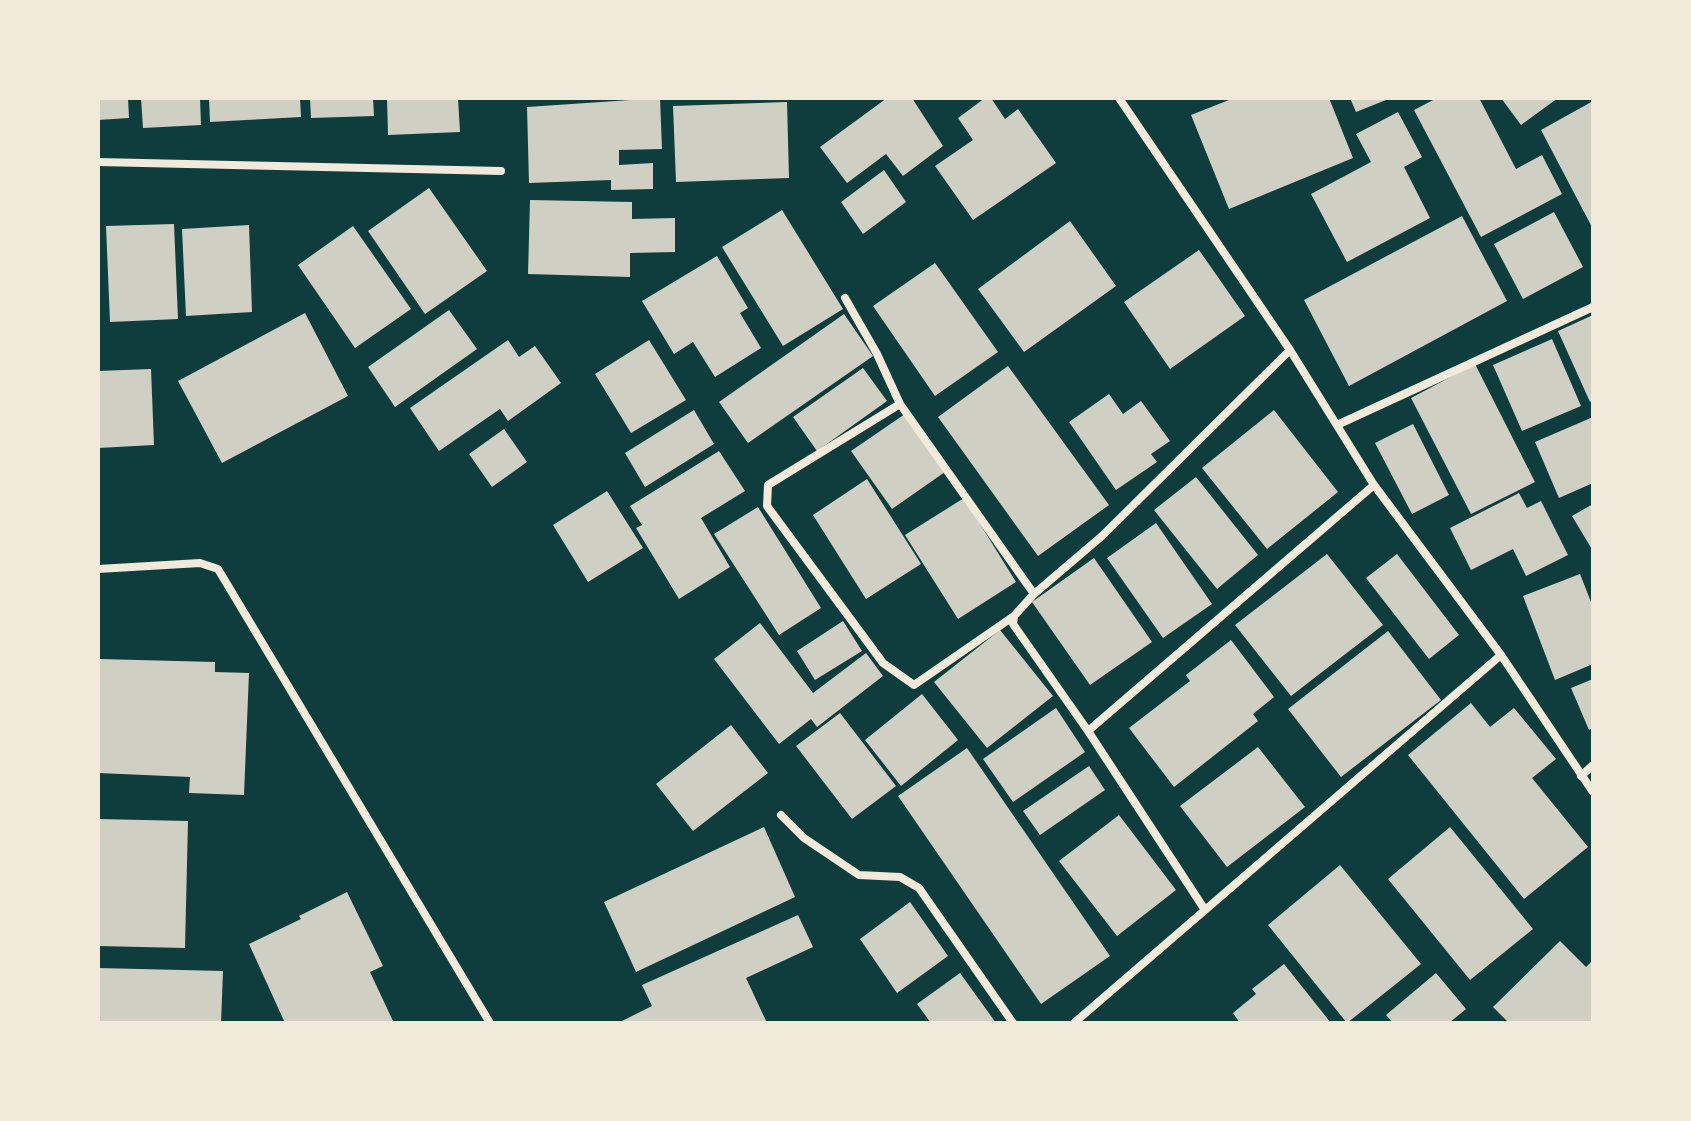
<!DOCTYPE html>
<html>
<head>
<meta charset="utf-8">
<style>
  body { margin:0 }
  #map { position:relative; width:1691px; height:1121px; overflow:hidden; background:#0f3d3e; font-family:Ubuntu,sans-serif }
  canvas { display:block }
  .frame { position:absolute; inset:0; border:100px solid #f1e9da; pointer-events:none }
</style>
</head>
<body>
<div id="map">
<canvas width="1691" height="1121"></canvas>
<div class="frame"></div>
</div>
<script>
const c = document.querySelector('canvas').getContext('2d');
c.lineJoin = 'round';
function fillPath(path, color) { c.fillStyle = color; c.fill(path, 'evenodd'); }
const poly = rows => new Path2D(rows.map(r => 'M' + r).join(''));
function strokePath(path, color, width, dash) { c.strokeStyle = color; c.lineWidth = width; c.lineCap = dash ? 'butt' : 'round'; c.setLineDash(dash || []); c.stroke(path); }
const building = poly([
  [98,98,128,98,129,118,98,120],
  [141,98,200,98,201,125,143,128],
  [209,98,300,98,301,117,210,122],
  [310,98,373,98,374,116,311,118],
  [387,98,458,98,460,132,388,135],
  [660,98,662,149,619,150,619,165,653,163,653,189,611,190,611,180,529,183,527,107],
  [887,98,912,98,943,146,903,176,886,154,847,183,820,147],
  [985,98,991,98,1005,119,1018,109,1056,163,973,220,935,166,973,140,958,118],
  [1234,98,1329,98,1353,158,1229,209,1191,115],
  [1350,98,1391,98,1356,112],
  [1437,98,1479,98,1516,169,1542,155,1562,194,1481,237,1414,110],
  [1501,98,1558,98,1521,125],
  [1593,101,1593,229,1541,130],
  [787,102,789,178,676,182,673,106],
  [1398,112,1422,157,1404,167,1430,218,1347,262,1311,194,1371,162,1356,134],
  [884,170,906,202,863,234,841,202],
  [429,188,487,271,425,314,368,231],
  [530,200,632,202,632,219,675,218,675,252,630,253,630,277,528,274],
  [782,210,843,309,783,346,722,247],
  [1554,212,1583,267,1523,299,1494,244],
  [1462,216,1507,301,1349,386,1304,300],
  [1070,221,1116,286,1024,352,978,289],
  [174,224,178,319,110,322,106,226],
  [249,225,252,312,186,316,182,229],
  [353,226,411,309,355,348,298,265],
  [1199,250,1245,316,1170,369,1124,302],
  [717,256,748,308,740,313,761,348,715,377,693,342,674,354,642,301],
  [935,263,998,352,935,396,873,306],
  [449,310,477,349,395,407,368,367],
  [305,313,348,396,222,463,178,381],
  [844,314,873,356,748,443,719,402],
  [1593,315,1593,400,1590,402,1558,331],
  [1552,339,1581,406,1522,431,1493,365],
  [508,340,519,357,535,346,561,383,508,421,500,409,439,451,410,408],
  [649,340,686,400,631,433,595,374],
  [1475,364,1535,482,1471,514,1411,398],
  [1008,366,1109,505,1038,556,938,417],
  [863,368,887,401,817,451,793,417],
  [151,369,154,445,98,448,98,371],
  [1109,394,1123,414,1141,401,1170,441,1151,454,1157,462,1116,490,1069,422],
  [694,410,714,444,645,487,625,453],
  [1274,410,1338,492,1267,549,1202,468],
  [905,414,945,472,892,509,851,451],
  [1593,417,1593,483,1559,498,1535,442],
  [1413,424,1449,495,1412,514,1375,443],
  [504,429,527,462,492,487,469,454],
  [719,451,745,491,701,518,730,567,679,599,636,528,642,525,630,506],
  [1196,477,1258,555,1217,589,1154,510],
  [867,479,921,564,866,599,813,515],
  [607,491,643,548,588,582,553,525],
  [1519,493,1527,508,1541,501,1568,555,1526,576,1513,549,1471,570,1450,528],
  [964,498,1016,582,958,619,905,535],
  [1593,504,1593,551,1572,516],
  [758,507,821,608,779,635,714,534],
  [1156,523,1212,604,1163,638,1107,558],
  [1327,554,1383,625,1291,696,1235,625],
  [1397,554,1459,635,1429,659,1366,578],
  [1094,558,1152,642,1090,685,1032,602],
  [1580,574,1593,607,1593,664,1555,680,1523,596],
  [843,621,862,651,815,680,797,651],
  [760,623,813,693,866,653,883,676,817,727,811,719,779,744,714,659],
  [1000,630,1053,696,987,748,934,682],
  [1388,631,1441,700,1341,777,1288,709],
  [1231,640,1274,697,1253,714,1258,721,1174,787,1129,728,1190,681,1186,675],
  [100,659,215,662,215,672,249,673,244,795,189,793,190,777,98,773],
  [1593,679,1593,728,1589,730,1571,688],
  [922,694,958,740,901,786,865,740],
  [1471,703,1490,727,1514,708,1556,759,1532,778,1588,847,1524,899,1408,755],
  [1056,708,1085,752,1013,802,983,759],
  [840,713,896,786,852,819,796,746],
  [731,725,768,773,693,831,656,784],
  [1258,747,1305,807,1227,867,1180,806],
  [967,748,1110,956,1041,1004,898,796],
  [1089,766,1105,790,1040,835,1023,811],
  [1119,815,1176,890,1117,936,1059,861],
  [98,819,188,821,185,948,98,946],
  [764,827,795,897,636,972,604,902],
  [1450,827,1533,929,1470,980,1388,879],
  [1340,865,1421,964,1347,1023,1268,925],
  [347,892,383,966,370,972,393,1021,388,1023,285,1023,249,944,301,919,299,916],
  [910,902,948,956,897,993,860,939],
  [798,915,813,947,746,978,767,1023,618,1023,652,1006,642,985],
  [1560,941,1586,967,1593,960,1593,1023,1509,1023,1493,1007],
  [1284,964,1331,1023,1240,1023,1233,1013,1256,994,1252,989],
  [98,968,223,971,221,1023,98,1023],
  [960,973,996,1023,931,1023,917,1004],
  [1436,973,1466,1009,1449,1023,1393,1023,1386,1015]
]);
const minor = poly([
  [1119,98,1290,350,1374,485,1501,655,1593,792],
  [98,162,501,171],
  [845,298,877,354,900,404,1034,594,1014,616,1013,624,1088,731,1205,910],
  [900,404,768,485,767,506,883,663,914,685,1014,616],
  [1337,425,1593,307],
  [98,569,200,563,218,569,490,1023],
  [1034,594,1102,536,1290,350],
  [1088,731,1374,485],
  [1581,776,1593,765],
  [781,815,804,838,859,875,900,877,919,888,1013,1023],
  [1074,1023,1501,655]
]);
fillPath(building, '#cfcfc3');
strokePath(minor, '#f1e9da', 8);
</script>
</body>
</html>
